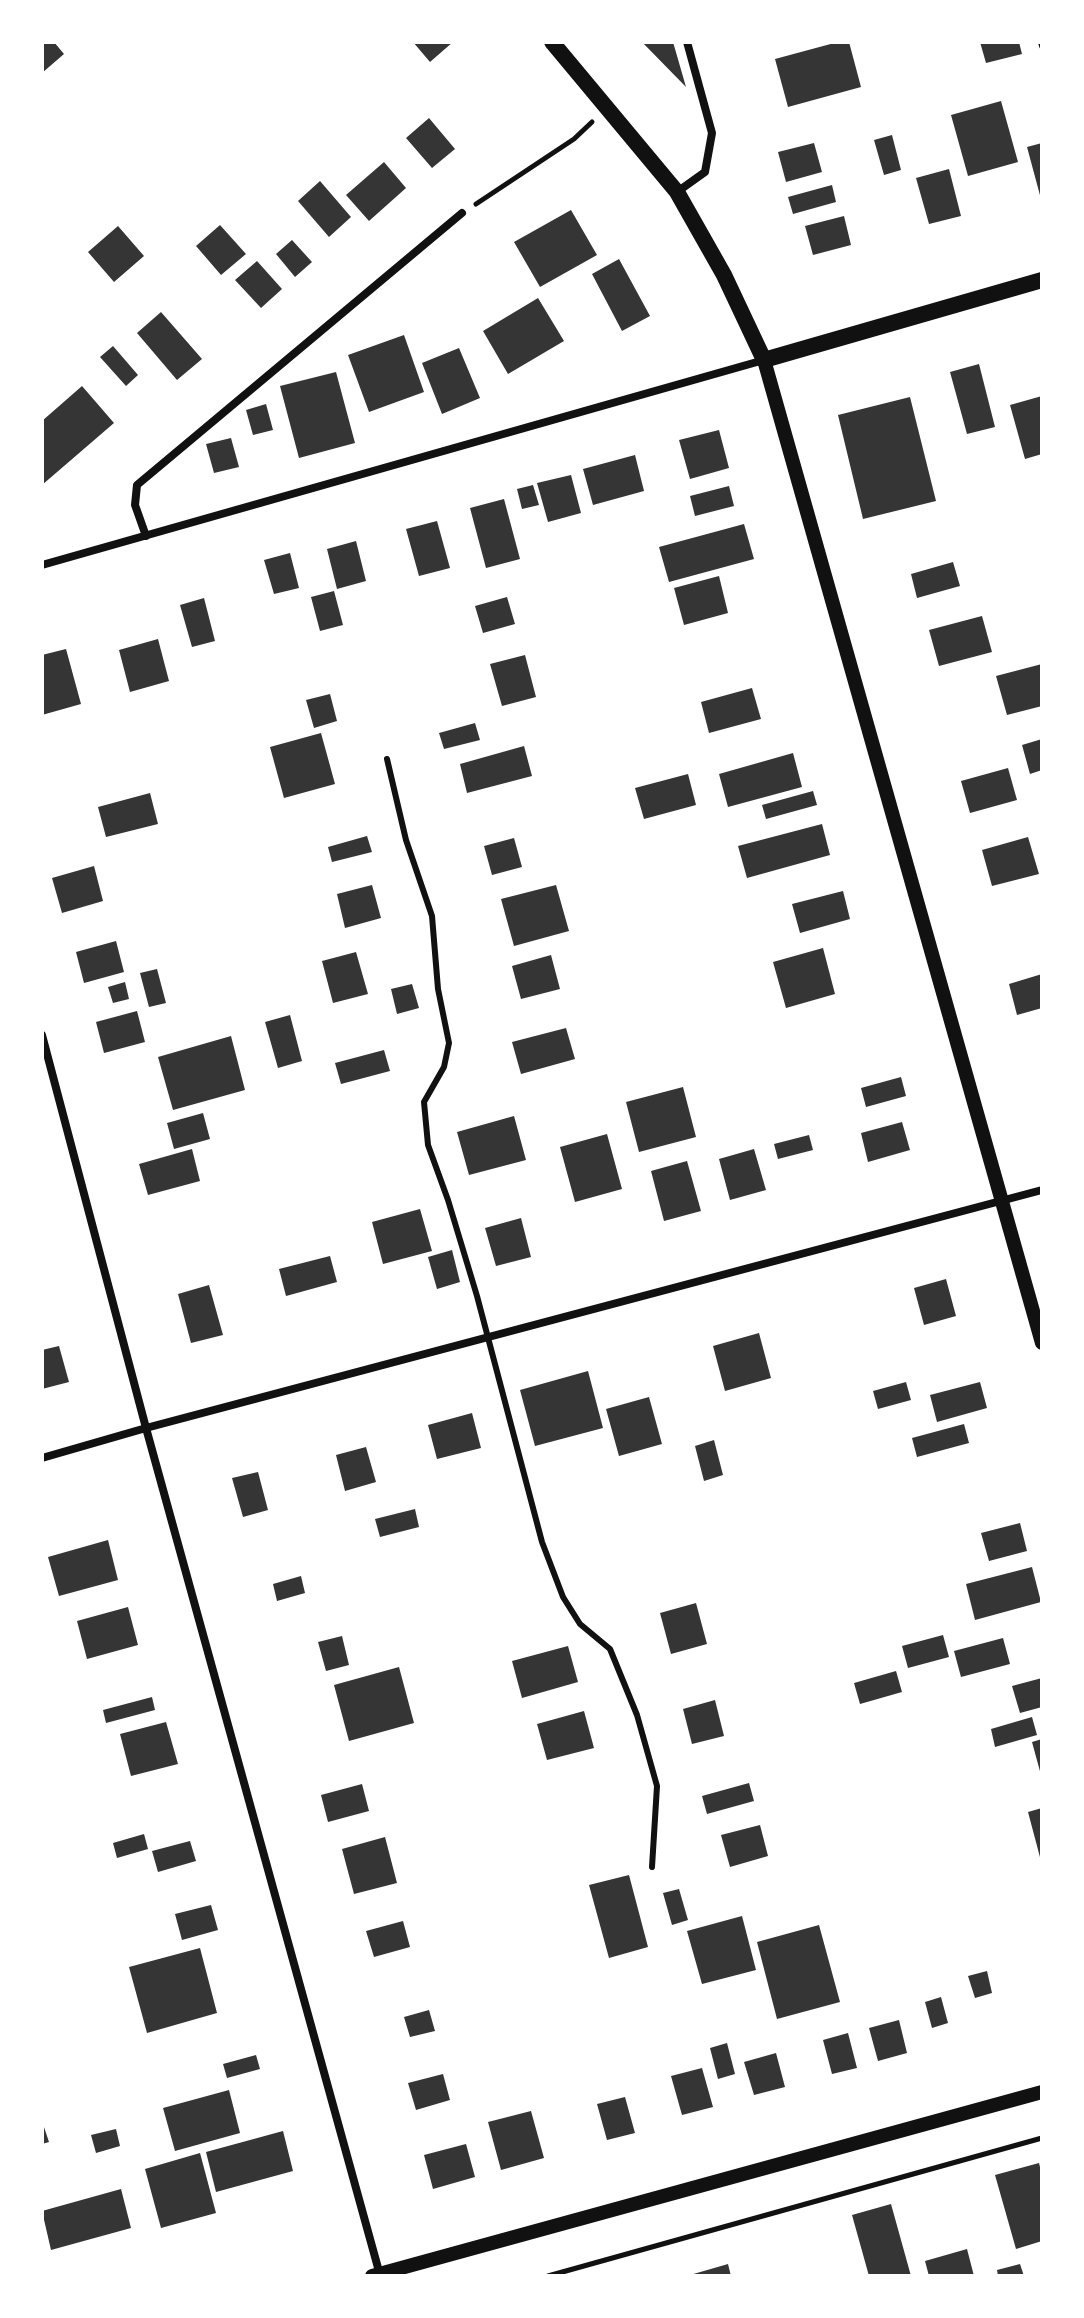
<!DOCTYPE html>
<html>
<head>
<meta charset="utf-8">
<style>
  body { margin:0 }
  #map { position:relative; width:1084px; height:2318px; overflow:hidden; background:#fff; font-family:Helvetica,sans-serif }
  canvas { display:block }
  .frame { position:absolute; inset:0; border:44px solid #fff; pointer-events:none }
</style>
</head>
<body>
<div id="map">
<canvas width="1084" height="2318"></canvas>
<div class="frame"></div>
</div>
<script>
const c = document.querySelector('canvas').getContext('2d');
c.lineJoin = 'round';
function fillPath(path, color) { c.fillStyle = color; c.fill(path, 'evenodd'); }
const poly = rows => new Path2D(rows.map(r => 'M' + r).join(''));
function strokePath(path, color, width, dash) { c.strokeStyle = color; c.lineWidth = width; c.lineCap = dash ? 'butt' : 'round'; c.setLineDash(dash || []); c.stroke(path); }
const building = poly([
  [42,42,54,42,64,54,42,73],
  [413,42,453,42,430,62],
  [642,42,673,42,686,87],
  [838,42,849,42,861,87,788,107,775,59],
  [980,42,1019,42,1022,54,986,63],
  [1001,101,1018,162,968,176,951,115],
  [429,118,455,149,432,168,406,138],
  [892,135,901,170,884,175,874,140],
  [814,143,822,172,786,182,778,152],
  [1042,143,1042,199,1041,199,1027,147],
  [384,162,406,188,369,221,346,195],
  [949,169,961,216,929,224,916,178],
  [320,181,351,217,329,237,298,201],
  [832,185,836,202,793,214,788,197],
  [571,210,597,255,540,287,514,242],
  [844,216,851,245,813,255,805,226],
  [220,225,246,254,221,275,196,246],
  [118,226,144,256,114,282,88,252],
  [292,240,312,262,295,277,276,254],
  [619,259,650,316,622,331,592,274],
  [257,261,282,289,261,308,235,280],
  [538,298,564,341,508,374,483,331],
  [161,312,202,359,177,380,137,333],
  [404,335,424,392,369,412,348,355],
  [113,346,138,375,126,386,100,357],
  [459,348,480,398,442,414,422,363],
  [979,364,995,427,967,434,950,372],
  [336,372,355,443,299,458,280,386],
  [82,386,114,423,42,485,42,421],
  [1042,396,1042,454,1025,459,1010,405],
  [910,397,936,501,863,519,838,415],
  [266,404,273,430,253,435,246,410],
  [719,430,729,468,690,479,679,440],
  [231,438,239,467,214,473,206,444],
  [635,455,644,491,593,505,583,469],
  [571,475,581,513,548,522,537,483],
  [533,485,539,505,522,509,517,489],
  [729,486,734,506,695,516,690,496],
  [504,499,520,559,486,568,470,508],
  [437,521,450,568,419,576,406,529],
  [744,524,754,559,669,582,659,547],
  [356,541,366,581,337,589,327,549],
  [290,553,299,588,274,594,264,560],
  [953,562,960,586,917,598,911,574],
  [719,576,728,613,684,625,674,588],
  [334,591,343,625,320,631,311,597],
  [507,597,515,624,483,633,475,606],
  [204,598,215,641,192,647,180,605],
  [982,616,992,652,939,666,929,630],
  [158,639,169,681,130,692,119,650],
  [66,649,81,704,42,715,42,655],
  [525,655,536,697,502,706,490,664],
  [1042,664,1042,706,1007,715,996,676],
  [752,688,761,719,709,733,701,702],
  [330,694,337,721,314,728,306,700],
  [475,723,480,740,444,749,439,733],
  [321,733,335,784,284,798,270,747],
  [1042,739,1042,770,1030,774,1022,745],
  [524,746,532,776,467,793,460,764],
  [793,753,802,787,728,807,719,774],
  [1008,768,1017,800,970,813,961,781],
  [688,774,696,805,644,819,635,788],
  [813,791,817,805,766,819,762,805],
  [150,793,158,824,106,837,98,807],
  [822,824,830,855,747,878,738,846],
  [367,836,372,852,332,862,328,847],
  [1028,837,1039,874,992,886,982,850],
  [514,838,522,867,492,875,484,846],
  [94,866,103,901,62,913,52,878],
  [372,885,381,918,345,928,337,894],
  [556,885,569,931,514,946,501,899],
  [843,891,850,919,800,933,792,904],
  [116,941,124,972,84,983,76,952],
  [823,948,835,994,786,1008,773,962],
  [356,952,368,994,333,1003,322,961],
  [551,955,560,989,521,999,512,966],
  [157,969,166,1003,149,1007,140,973],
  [1042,974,1042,1008,1017,1015,1009,984],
  [125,982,129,999,113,1003,108,987],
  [412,984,419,1008,397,1014,391,989],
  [137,1011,145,1042,104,1053,96,1022],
  [290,1015,302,1061,278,1068,265,1022],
  [566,1028,575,1059,521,1074,512,1042],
  [231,1036,245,1090,173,1110,158,1057],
  [384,1050,390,1071,341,1084,335,1063],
  [901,1077,906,1096,866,1107,861,1088],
  [683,1087,696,1137,639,1152,626,1102],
  [203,1113,210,1139,174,1149,167,1123],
  [514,1116,526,1160,469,1175,457,1132],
  [902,1122,910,1150,868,1162,861,1133],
  [607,1134,622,1189,575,1202,560,1147],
  [809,1135,813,1150,778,1159,774,1144],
  [192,1149,200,1181,148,1195,139,1164],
  [754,1149,766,1190,730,1200,719,1159],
  [687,1161,701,1211,664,1221,651,1171],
  [420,1209,432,1251,383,1264,372,1222],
  [521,1218,531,1257,496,1266,485,1228],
  [452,1250,460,1282,437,1289,428,1257],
  [330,1256,337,1282,286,1296,279,1269],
  [946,1279,956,1316,924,1325,914,1288],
  [209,1285,223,1335,191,1343,178,1294],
  [759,1333,771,1378,725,1391,713,1346],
  [59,1346,69,1382,42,1389,42,1350],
  [588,1371,603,1428,535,1446,520,1390],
  [906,1382,911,1400,878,1409,873,1391],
  [980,1382,987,1408,937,1422,930,1395],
  [649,1397,662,1444,619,1456,606,1409],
  [472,1413,481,1448,437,1459,428,1425],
  [964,1424,969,1443,917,1457,912,1438],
  [714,1440,723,1475,704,1481,695,1446],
  [366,1447,376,1482,345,1491,336,1455],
  [258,1472,268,1510,243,1517,232,1478],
  [415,1509,419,1527,380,1537,375,1519],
  [1020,1523,1027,1551,989,1561,981,1533],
  [108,1540,118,1580,59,1596,48,1557],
  [1032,1567,1041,1602,975,1620,966,1584],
  [301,1576,305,1593,277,1601,273,1584],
  [696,1603,707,1644,671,1654,660,1613],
  [128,1607,138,1645,87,1659,77,1621],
  [943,1635,949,1657,908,1668,902,1646],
  [342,1636,349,1665,326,1671,318,1642],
  [1003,1638,1010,1664,961,1677,954,1651],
  [568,1646,578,1682,522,1698,512,1661],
  [399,1667,414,1723,349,1741,334,1685],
  [896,1671,902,1692,860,1704,854,1683],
  [1042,1678,1042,1707,1020,1713,1012,1686],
  [152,1697,155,1710,106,1723,103,1710],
  [715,1700,724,1736,692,1744,683,1709],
  [584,1711,594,1748,547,1760,537,1724],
  [1032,1717,1037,1735,995,1747,991,1729],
  [166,1722,178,1764,131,1776,120,1734],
  [1042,1739,1042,1775,1041,1775,1032,1742],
  [749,1783,754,1801,707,1814,702,1796],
  [362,1784,369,1811,328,1822,321,1795],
  [1042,1808,1042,1861,1041,1861,1028,1812],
  [760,1825,768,1856,730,1867,721,1835],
  [144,1834,148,1849,117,1858,113,1843],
  [385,1837,397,1883,354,1894,342,1849],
  [190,1841,196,1861,158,1872,152,1851],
  [629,1875,648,1947,609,1958,589,1885],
  [679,1889,688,1920,672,1925,663,1893],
  [211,1905,218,1930,182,1940,175,1914],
  [742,1916,756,1970,702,1984,687,1931],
  [403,1921,410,1947,374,1957,366,1931],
  [819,1925,840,2002,777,2019,757,1942],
  [200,1948,217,2013,147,2033,129,1967],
  [987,1971,992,1993,975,1998,968,1976],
  [941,1997,948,2023,932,2028,925,2002],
  [429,2010,435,2031,410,2037,404,2017],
  [899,2020,907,2053,878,2061,869,2028],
  [848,2033,857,2068,832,2074,823,2040],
  [727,2043,735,2074,718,2079,710,2048],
  [776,2053,785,2087,754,2095,744,2062],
  [256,2055,260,2069,227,2078,223,2064],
  [702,2068,713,2107,682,2115,671,2076],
  [443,2074,450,2100,416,2110,408,2083],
  [229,2090,240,2133,175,2151,163,2108],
  [625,2097,635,2133,607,2140,597,2104],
  [531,2111,544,2158,501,2170,488,2122],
  [42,2121,49,2142,42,2144],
  [116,2129,120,2146,96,2153,91,2135],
  [283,2131,293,2171,216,2192,206,2152],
  [466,2144,475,2177,433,2189,424,2155],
  [200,2153,216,2213,161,2228,145,2169],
  [1039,2163,1042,2175,1042,2241,1016,2249,995,2175],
  [121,2189,131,2228,51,2250,42,2211],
  [891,2204,911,2276,869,2276,852,2215],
  [967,2249,974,2276,929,2276,925,2261],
  [728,2264,731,2276,690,2276,690,2275],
  [1020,2264,1024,2276,998,2276,997,2270]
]);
const path = poly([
  [476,204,574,139,592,122],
  [548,2276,1042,2138]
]);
const service = poly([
  [1041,42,1042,46],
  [387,759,406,840,432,916,438,989,449,1043,444,1067,424,1102,428,1145,448,1200,477,1296,542,1542,563,1597,580,1624,610,1649,637,1715,657,1786,652,1867]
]);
const minor = poly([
  [677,192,705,172,712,133,687,42],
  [146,536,135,505,137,485,462,213],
  [42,565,764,360],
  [42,1035,146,1428,380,2275],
  [42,1458,146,1428,1042,1190]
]);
const tertiary = poly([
  [764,360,1042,1343],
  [372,2276,1042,2092]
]);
const secondary = poly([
  [552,42,677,192,724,275,764,360,1042,280]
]);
fillPath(building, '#353535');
strokePath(path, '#111', 5);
strokePath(service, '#111', 6);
strokePath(minor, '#111', 8);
strokePath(tertiary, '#111', 14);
strokePath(secondary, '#111', 16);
</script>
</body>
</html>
